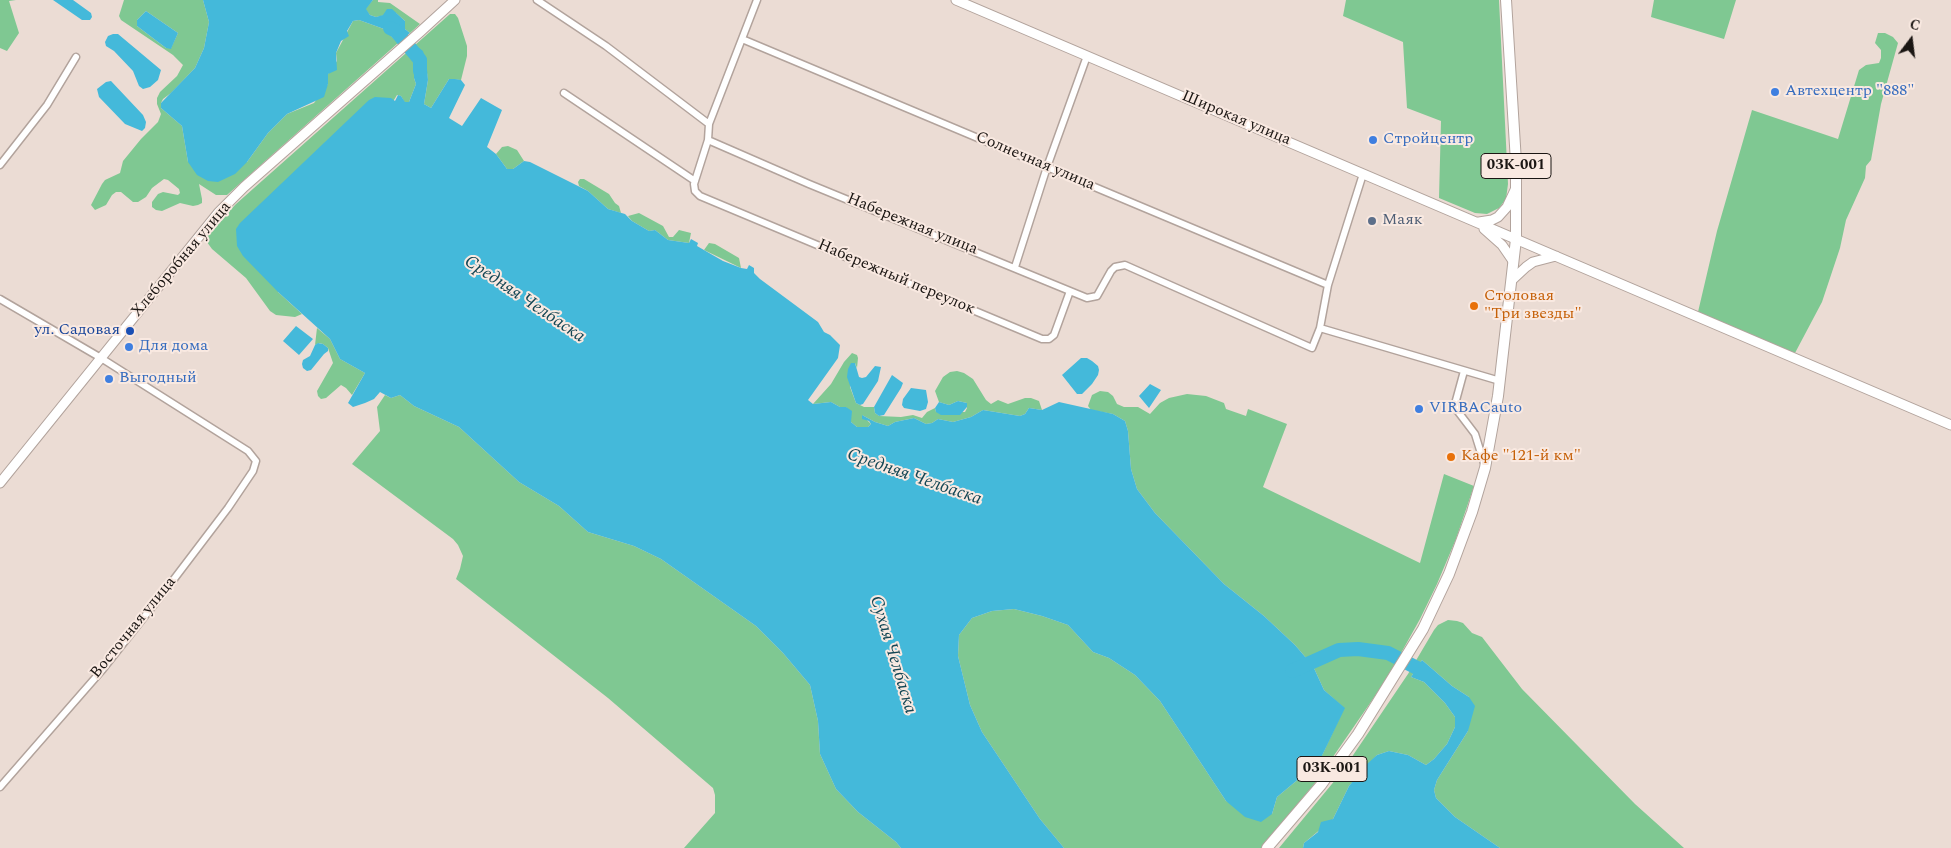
<!DOCTYPE html>
<html>
<head>
<meta charset="utf-8">
<style>
  body { margin:0 }
  #map { position:relative; width:1951px; height:848px; overflow:hidden; background:#ebdcd4; font-family:Spectral,serif }
  canvas { display:block }
  .north { position:absolute; left:1886px; top:15px; width:50px; height:50px; -webkit-text-stroke:4px #f9e9e1; paint-order:stroke; rotate:15deg; font-size:14px; font-weight:700; line-height:20px; text-align:center; color:#1b1613 }
  .north::after { content:''; display:block; margin:auto; width:18px; height:22px; background:#1b1613; clip-path:polygon(50% 0,100% 100%,50% 72%,0 100%) }
</style>
</head>
<body>
<div id="map">
<canvas width="1951" height="848"></canvas>
<div class="north">С</div>
</div>
<script>
const c = document.querySelector('canvas').getContext('2d');
c.lineJoin = 'round';
function fillPath(path, color) { c.fillStyle = color; c.fill(path, 'evenodd'); }
const poly = rows => new Path2D(rows.map(r => 'M' + r).join(''));
function strokePath(path, color, width, dash) { c.strokeStyle = color; c.lineWidth = width; c.lineCap = dash ? 'butt' : 'round'; c.setLineDash(dash || []); c.stroke(path); }
function label(font, color, halo, rows, align = 'center') {
  c.font = font + ' Spectral,serif'; c.lineWidth = 4; c.setLineDash([]); c.textBaseline = 'middle'; c.strokeStyle = halo; c.fillStyle = color; for (const [text, x, y, turn = 0] of rows) {
    c.save(); c.translate(x, y); c.rotate((+turn || 0) * Math.PI / 180); c.textAlign = isNaN(turn) ? turn : align; if (halo) c.strokeText(text, 0, 0); c.fillText(text, 0, 0); c.restore();
  }
}
const green = poly([
  [0,0,16,0,9,1,19,33,7,51,0,48],
  [124,0,203,0,209,22,204,48,195,68,171,93,163,99,161,103,161,108,182,126,188,162,247,162,268,133,287,114,314,103,328,84,328,74,337,61,336,53,353,21,359,20,384,29,398,43,227,195,216,195,199,184,202,199,202,203,198,205,193,206,180,203,162,211,156,210,152,207,152,202,158,194,163,192,178,195,180,193,179,189,168,180,164,179,152,188,146,197,138,202,133,202,121,192,116,192,112,195,106,205,95,210,91,205,102,184,105,180,120,173,123,161,141,139,158,122,161,114,157,104,157,98,160,92,177,76,183,65,173,55,121,20,119,16],
  [146,11,178,33,171,48,166,48,137,26,137,20],
  [373,0,378,0,378,2,390,3,420,24,410,33,405,29,405,21,396,13,376,17,370,15,365,9],
  [1346,0,1499,0,1508,184,1506,199,1499,208,1487,214,1475,213,1439,198,1441,121,1407,108,1403,42,1343,16],
  [1654,0,1736,0,1724,39,1651,17],
  [450,14,455,14,458,18,467,46,467,56,461,80,449,79,431,108,424,104,428,80,425,58,414,78,416,84,409,102,405,103,401,96,397,95,278,292,302,314,295,317,276,315,270,311,246,278,212,249,204,238,236,204],
  [1878,33,1885,33,1893,37,1898,43,1881,104,1871,160,1866,166,1865,178,1846,220,1840,248,1822,302,1795,353,1698,312,1717,231,1752,110,1838,139,1859,70,1866,65,1879,63,1881,58,1881,50,1875,43],
  [508,146,517,150,524,161,513,169,507,169,496,154,502,147],
  [580,179,584,179,609,194,615,203,619,206,621,213,608,209,588,191,579,186,578,182],
  [639,213,663,226,669,237,673,237,679,230,691,233,689,243,668,240,655,230,649,231,632,221,628,216],
  [709,243,715,244,739,258,741,268,704,250],
  [317,328,330,339,340,359,365,373,352,395,346,388,341,385,326,398,321,399,318,396,317,391,333,363,328,348,323,344,319,343,315,345],
  [852,353,857,355,858,358,857,368,855,363,850,387,856,403,864,407,874,407,875,413,879,416,901,417,913,415,922,418,927,412,935,408,936,412,965,412,967,408,967,403,958,401,949,405,939,402,935,391,943,377,950,372,957,371,964,373,973,379,986,400,991,404,998,400,1008,404,1025,398,1031,398,1039,401,1042,410,1029,408,1025,414,1020,416,983,410,971,417,953,422,938,419,932,423,926,424,914,418,895,422,888,426,875,422,862,415,871,424,868,427,857,427,851,422,846,407,840,407,831,402,813,404,831,384,844,362],
  [1100,391,1108,392,1113,396,1117,404,1124,407,1138,407,1150,414,1160,403,1169,398,1187,394,1206,396,1224,403,1226,409,1246,416,1248,409,1287,424,1263,487,1420,563,1444,474,1474,486,1456,539,1437,584,1420,619,1386,680,1315,783,1261,848,1064,848,1040,819,982,732,970,705,958,656,959,635,972,618,992,611,1014,609,1042,616,1068,625,1093,652,1109,658,1135,675,1160,701,1226,801,1272,814,1277,797,1319,762,1344,708,1324,690,1313,666,1295,645,1264,616,1224,584,1155,513,1137,489,1131,469,1128,431,1125,421,1113,414,1091,410,1088,406,1092,395],
  [385,395,391,398,400,395,414,406,459,427,519,482,559,506,588,532,634,546,661,559,756,626,783,653,810,685,818,721,820,754,836,789,858,812,896,842,901,848,684,848,715,813,715,795,713,788,608,698,456,579,460,569,463,556,458,545,453,539,352,464,380,431,377,407],
  [1448,620,1457,621,1463,623,1472,633,1482,637,1522,689,1635,804,1684,848,1500,848,1455,817,1436,798,1434,790,1437,780,1468,731,1469,697,1452,686,1422,660,1411,677,1424,682,1445,703,1455,717,1455,727,1447,744,1434,759,1426,765,1408,755,1389,751,1377,755,1349,786,1333,819,1304,843,1303,848,1279,848,1341,773,1408,674,1434,630,1438,625]
]);
const water = poly([
  [53,0,73,0,91,13,92,17,90,20,82,20],
  [203,0,373,0,366,9,370,15,376,17,383,15,387,9,392,9,405,21,405,29,410,33,398,43,384,29,359,20,353,21,347,31,349,36,341,41,336,53,337,70,328,74,328,84,324,97,287,114,268,133,247,162,235,174,218,182,208,181,197,175,188,162,182,126,161,108,161,103,195,68,204,48,209,22],
  [146,11,178,33,171,49,166,48,137,26,137,20],
  [113,34,118,34,161,70,158,80,150,87,143,89,139,86,133,71,114,51,106,46,105,42,108,36],
  [419,48,423,51,427,69,428,80,424,104,431,108,449,79,455,79,461,80,465,85,449,118,462,126,481,98,502,110,487,147,496,154,507,169,513,169,524,161,530,162,588,191,608,209,625,214,632,221,649,231,655,230,668,240,689,243,691,239,698,243,697,246,723,261,741,268,747,269,749,265,754,268,754,273,760,279,818,322,824,332,830,335,840,345,838,358,808,400,813,404,831,402,840,407,846,407,852,411,851,422,857,427,868,427,871,424,869,421,862,419,862,415,875,422,888,426,895,422,914,418,926,424,932,423,938,419,953,422,971,417,983,410,1020,416,1025,414,1029,408,1042,410,1059,402,1113,414,1125,421,1128,431,1131,469,1137,489,1155,513,1224,584,1264,616,1295,645,1313,666,1324,690,1345,708,1319,762,1277,797,1272,814,1261,822,1245,817,1226,801,1160,701,1135,675,1109,658,1093,652,1068,625,1042,616,1014,609,992,611,972,618,959,635,958,656,970,705,982,732,1040,819,1064,848,901,848,896,842,858,812,836,789,820,754,818,721,810,685,783,653,756,626,661,559,634,546,588,532,559,506,519,482,459,427,414,406,400,395,391,398,380,392,374,399,365,403,353,407,348,403,365,373,340,359,330,339,278,292,243,256,237,246,236,229,240,223,369,100,375,97,391,98,395,101,398,95,401,96,405,102,409,102,416,84,414,78,414,62],
  [111,81,143,115,146,122,145,128,142,131,125,124,99,97,97,89,106,82],
  [296,326,313,339,299,355,283,341],
  [318,343,323,344,328,348,328,351,324,354,311,370,307,371,303,368,302,364,303,360,310,356,315,345],
  [1081,358,1087,358,1092,361,1098,366,1099,370,1098,375,1092,384,1082,394,1077,394,1062,375],
  [851,363,855,363,859,377,862,378,866,377,875,366,881,367,878,381,863,404,860,405,856,403,847,377,848,369],
  [892,375,903,383,901,388,884,415,879,416,875,413,874,407],
  [1150,384,1161,390,1149,408,1139,396],
  [911,388,926,390,928,402,926,409,920,411,904,408,902,405,903,399],
  [958,401,967,403,967,407,960,415,941,415,936,412,935,408,939,402,949,405],
  [1422,660,1452,686,1469,697,1475,706,1468,731,1437,780,1434,790,1436,798,1455,817,1500,848,1303,848,1304,843,1318,832,1321,822,1333,819,1349,786,1367,764,1377,755,1389,751,1408,755,1426,765,1434,759,1447,744,1455,727,1455,717,1445,703,1424,682,1411,677]
]);
const river = poly([
  [390,28,396,31,420,60,420,71],
  [1292,671,1339,650,1358,649,1388,653,1423,671,1431,678]
]);
const street = poly([
  [537,0,606,46,709,124,708,140,809,184,1087,298,1097,296,1111,271,1115,267,1125,265,1312,348,1320,328,1328,285,1363,174],
  [742,39,1328,285],
  [564,93,695,181],
  [709,124,757,0],
  [708,140,694,184,695,191,700,196,1042,339,1049,339,1054,335,1070,291],
  [0,165,47,105,76,57],
  [1015,267,1047,167,1087,56],
  [0,299,101,358,248,451,256,461,253,471,228,508,171,583,103,669,0,787],
  [1320,328,1500,381],
  [1464,371,1455,404,1456,409,1475,434,1484,463]
]);
const secondary = poly([
  [956,0,1951,425],
  [1479,222,1492,220,1498,217,1507,207,1515,190],
  [1484,229,1502,245,1513,261],
  [1512,280,1526,267,1533,262,1556,256],
  [0,483,218,213,244,187,420,32,455,0]
]);
const primary = poly([
  [1267,848,1321,785,1358,734,1423,629,1449,574,1472,512,1485,468,1498,396,1516,239,1516,162,1506,0]
]);
const markers = [
  [1775,92,5,"#3f7fe0"],
  [1373,140,5,"#3f7fe0"],
  [1372,221,5,"#5c6f8a"],
  [1474,306,5,"#e8710a"],
  [130,331,5,"#1a4fb4"],
  [129,347,5,"#3f7fe0"],
  [109,379,5,"#3f7fe0"],
  [1419,409,5,"#3f7fe0"],
  [1451,457,5,"#e8710a"]
];
const shields = [
  [1516,166,70],
  [1332,769,70]
];
const shieldNames = [
  ["03К-001",1516,166],
  ["03К-001",1332,769]
];
const shopNames = [
  ["Автехцентр \"888\"",1785,92],
  ["Стройцентр",1383,140],
  ["Для дома",139,347],
  ["Выгодный",119,379],
  ["VIRBACauto",1429,409]
];
const streetNames = [
  ["Широкая улица",1236,119,23],
  ["Солнечная улица",1035,162,23],
  ["Набережная улица",912,225,22],
  ["Хлеборобная улица",182,260,-50],
  ["Набережный переулок",896,278,23],
  ["Восточная улица",134,628,-51]
];
const serviceNames = [
  ["Маяк",1382,221]
];
const foodNames = [
  ["Столовая",1484,297],
  ["\"Три звезды\"",1484,315],
  ["Кафе \"121-й км\"",1461,457]
];
const transitNames = [
  ["ул. Садовая",120,331]
];
const waterNames = [
  ["Средняя Челбаска",524,300,34],
  ["Средняя Челбаска",914,478,19],
  ["Сухая Челбаска",892,655,73]
];
fillPath(green, '#7fc892');
fillPath(water, '#44b9da');
strokePath(river, '#44b9da', 14);
strokePath(street, '#b2a39c', 9);
strokePath(secondary, '#b2a39c', 11);
strokePath(primary, '#b2a39c', 12);
strokePath(street, '#fff', 6);
strokePath(secondary, '#fff', 9);
strokePath(primary, '#fff', 10);
for (const [x, y, r, color] of markers) { const dot = new Path2D(); dot.arc(x, y, r, 0, 2 * Math.PI); c.fillStyle = color; c.fill(dot); strokePath(dot, '#f9e9e1', 2); }
for (const [x, y, w] of shields) { const box = new Path2D(); box.roundRect(x - w / 2, y - 12.5, w, 25, 4); c.fillStyle = '#f9e9e1'; c.fill(box); strokePath(box, '#1b1613', 1); }
label('bold 15px', '#1b1613', null, shieldNames);
label('16px', '#366cbe', '#f9e9e1', shopNames, 'left');
label('16px', '#1b1613', '#f9e9e1', streetNames);
label('16px', '#4e5e75', '#f9e9e1', serviceNames, 'left');
label('16px', '#c56008', '#f9e9e1', foodNames, 'left');
label('16px', '#164399', '#f9e9e1', transitNames, 'right');
label('italic 18px', '#134654', '#f9e9e1', waterNames);
</script>
</body>
</html>
